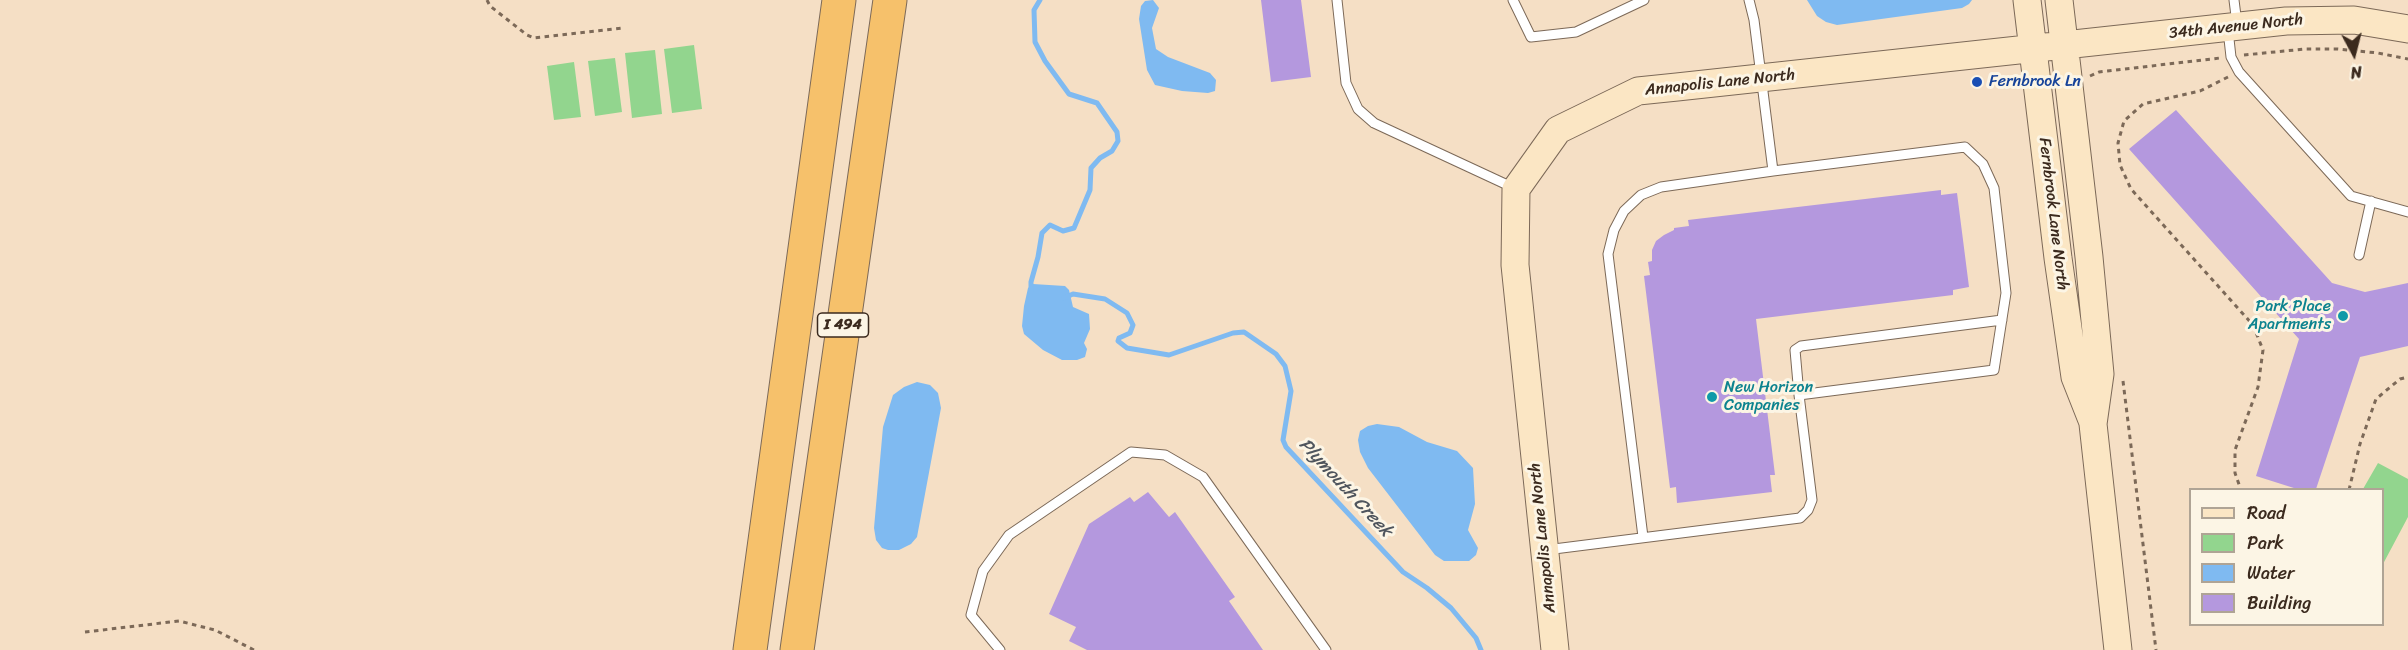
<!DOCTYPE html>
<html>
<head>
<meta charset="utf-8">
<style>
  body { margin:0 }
  #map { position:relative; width:2408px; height:650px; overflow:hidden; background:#f5dfc5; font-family:Sriracha,sans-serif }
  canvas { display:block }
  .legend { position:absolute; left:2189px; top:488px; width:195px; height:138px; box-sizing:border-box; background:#fcf5e5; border:2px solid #afa495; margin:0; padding:8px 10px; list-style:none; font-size:18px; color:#3b2a1e }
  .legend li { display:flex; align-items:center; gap:12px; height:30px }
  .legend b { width:30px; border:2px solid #afa495 }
  .north { position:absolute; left:2324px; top:24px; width:60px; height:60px; -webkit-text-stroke:4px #fcf5e5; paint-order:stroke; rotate:173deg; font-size:16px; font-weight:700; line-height:24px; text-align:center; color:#3b2a1e }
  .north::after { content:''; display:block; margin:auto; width:21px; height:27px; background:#3b2a1e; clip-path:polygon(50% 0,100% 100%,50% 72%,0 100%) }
</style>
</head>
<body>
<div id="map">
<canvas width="2408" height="650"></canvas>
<ul class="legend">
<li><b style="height:8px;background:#fbe6c4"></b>Road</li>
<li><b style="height:16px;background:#92d58e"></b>Park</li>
<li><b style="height:16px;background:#7fbaf1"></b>Water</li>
<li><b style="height:16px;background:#b498de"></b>Building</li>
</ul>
<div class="north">N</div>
</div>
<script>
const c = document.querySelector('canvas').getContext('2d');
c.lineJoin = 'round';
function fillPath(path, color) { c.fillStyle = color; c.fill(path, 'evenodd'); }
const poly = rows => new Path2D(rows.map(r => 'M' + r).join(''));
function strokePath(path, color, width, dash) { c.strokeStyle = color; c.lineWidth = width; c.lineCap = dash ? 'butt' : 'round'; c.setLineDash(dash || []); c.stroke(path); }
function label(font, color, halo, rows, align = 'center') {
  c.font = font + ' Sriracha,sans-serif'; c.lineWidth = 6; c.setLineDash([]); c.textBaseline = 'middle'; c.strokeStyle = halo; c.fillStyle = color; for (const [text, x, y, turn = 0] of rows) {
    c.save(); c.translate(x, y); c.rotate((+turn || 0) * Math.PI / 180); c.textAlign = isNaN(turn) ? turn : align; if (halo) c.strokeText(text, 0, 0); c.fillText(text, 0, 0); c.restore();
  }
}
const green = poly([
  [694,45,702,109,672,113,664,49],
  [655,50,662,114,632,118,625,53],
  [615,58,622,112,595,116,588,61],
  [574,62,581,117,554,120,547,66],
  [2378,463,2408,479,2408,517,2383,564,2382,490,2363,489]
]);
const water = poly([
  [1153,0,1159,8,1152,28,1156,49,1168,57,1210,73,1216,80,1215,91,1208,93,1182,91,1155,85,1147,70,1139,19,1141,6,1145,1],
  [1807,0,1972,0,1969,4,1962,8,1837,25,1826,22,1817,16],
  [1033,284,1065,286,1069,290,1073,307,1089,314,1090,329,1084,343,1087,349,1085,357,1077,360,1062,360,1043,350,1024,334,1022,326,1024,306,1028,288],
  [917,382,930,385,938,393,941,408,917,537,911,544,899,550,888,550,882,548,876,540,874,528,883,427,893,395,904,387],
  [1377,424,1399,427,1427,442,1457,451,1473,468,1475,504,1468,530,1478,548,1476,555,1469,561,1444,561,1435,555,1368,468,1360,452,1358,440,1360,431,1368,426]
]);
const stream = poly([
  [1031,292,1031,282,1038,257,1042,233,1050,225,1063,231,1074,228,1090,190,1091,168,1100,158,1112,151,1118,141,1117,132,1097,103,1069,94,1045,61,1035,42,1034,10,1040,0],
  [1064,298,1073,294,1105,299,1127,313,1133,325,1130,333,1119,338,1118,341,1127,348,1169,355,1233,333,1244,332,1276,354,1285,366,1291,391,1283,440,1286,447,1403,572,1427,588,1451,608,1476,638,1481,650]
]);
const building = poly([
  [1261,0,1301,0,1311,77,1271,82],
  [2176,110,2332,283,2365,292,2408,283,2408,346,2360,357,2316,489,2297,489,2256,476,2299,339,2129,149],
  [1941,190,1941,195,1957,193,1969,287,1953,290,1953,295,1756,319,1775,475,1770,475,1772,492,1677,503,1676,487,1670,488,1644,276,1650,275,1648,262,1652,261,1652,250,1656,241,1664,235,1674,230,1674,228,1689,226,1688,220],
  [1148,492,1169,517,1175,512,1235,597,1229,601,1263,650,1087,650,1069,641,1076,627,1049,614,1089,524,1130,497,1134,502]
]);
const path = poly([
  [487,0,490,6,527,35,534,38,623,28],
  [2244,55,2305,49,2337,49,2378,53,2408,59],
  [2090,76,2099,72,2220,58],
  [2228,77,2200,91,2143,104,2124,121,2118,143,2120,165,2131,189,2253,325,2263,350,2258,387,2235,450,2235,473,2241,490],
  [2123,381,2156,650],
  [2349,490,2360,444,2376,399,2400,379,2408,377],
  [85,632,179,621,215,630,254,650]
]);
const lane = poly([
  [1337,0,1346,83,1358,109,1374,123,1514,188],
  [1513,0,1531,37,1576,32,1644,0],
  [2234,0,2237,24],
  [2228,30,2231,57,2239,72,2351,196,2408,212],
  [2359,255,2371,201],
  [1799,395,1795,350,1801,346,2002,320],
  [1643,537,1608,254,1614,230,1624,211,1641,195,1661,187,1773,171],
  [1546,550,1800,518,1808,510,1812,500,1799,395,1994,370,2006,293,1994,188,1983,164,1965,147,1773,171,1754,20,1749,0],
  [1000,650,971,615,983,571,1009,535,1131,452,1165,455,1203,477,1326,650]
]);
const secondary = poly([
  [2027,0,2058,258,2075,377,2092,420],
  [2059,0,2089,257,2100,374,2093,424,2118,650],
  [1555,650,1515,265,1516,189,1558,130,1638,91,1677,87,2286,21,2354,20,2408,29]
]);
const highway = poly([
  [750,650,839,0],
  [797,650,890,0]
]);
const markers = [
  [1977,82,6,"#1a4fb4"],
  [2343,316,6,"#0f9aa8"],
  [1712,397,6,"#0f9aa8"]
];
const shields = [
  [843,325,51]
];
const shieldNames = [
  ["I 494",843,325]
];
const streetNames = [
  ["34th Avenue North",2236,27,-6],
  ["Annapolis Lane North",1720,83,-6],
  ["Fernbrook Lane North",2053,214,83],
  ["Annapolis Lane North",1543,538,-96]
];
const transitNames = [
  ["Fernbrook Ln",1989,82]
];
const cultureNames = [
  ["Park Place",2331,307],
  ["Apartments",2331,325],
  ["New Horizon",1724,388,"left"],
  ["Companies",1724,406,"left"]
];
const waterNames = [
  ["Plymouth Creek",1345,488,47]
];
fillPath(green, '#92d58e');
fillPath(water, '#7fbaf1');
strokePath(stream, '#7fbaf1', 5);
fillPath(building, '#b498de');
strokePath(lane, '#7c6958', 11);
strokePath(secondary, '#7c6958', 29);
strokePath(highway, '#7c6958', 35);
strokePath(path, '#7c6958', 3, [4.5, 4.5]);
strokePath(lane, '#fff', 9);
strokePath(secondary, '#fbe6c4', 27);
strokePath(highway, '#f6c16b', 33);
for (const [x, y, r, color] of markers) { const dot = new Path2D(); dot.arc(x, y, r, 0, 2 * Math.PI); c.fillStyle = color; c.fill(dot); strokePath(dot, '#fcf5e5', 2); }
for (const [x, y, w] of shields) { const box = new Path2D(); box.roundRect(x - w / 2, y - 12, w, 24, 4.5); c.fillStyle = '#fcf5e5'; c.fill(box); strokePath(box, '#3b2a1e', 1.5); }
label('bold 15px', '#3b2a1e', null, shieldNames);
label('16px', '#3b2a1e', '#fcf5e5', streetNames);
label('16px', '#164399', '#fcf5e5', transitNames, 'left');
label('16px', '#0d838f', '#fcf5e5', cultureNames, 'right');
label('italic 18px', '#4f555d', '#fcf5e5', waterNames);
</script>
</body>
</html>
